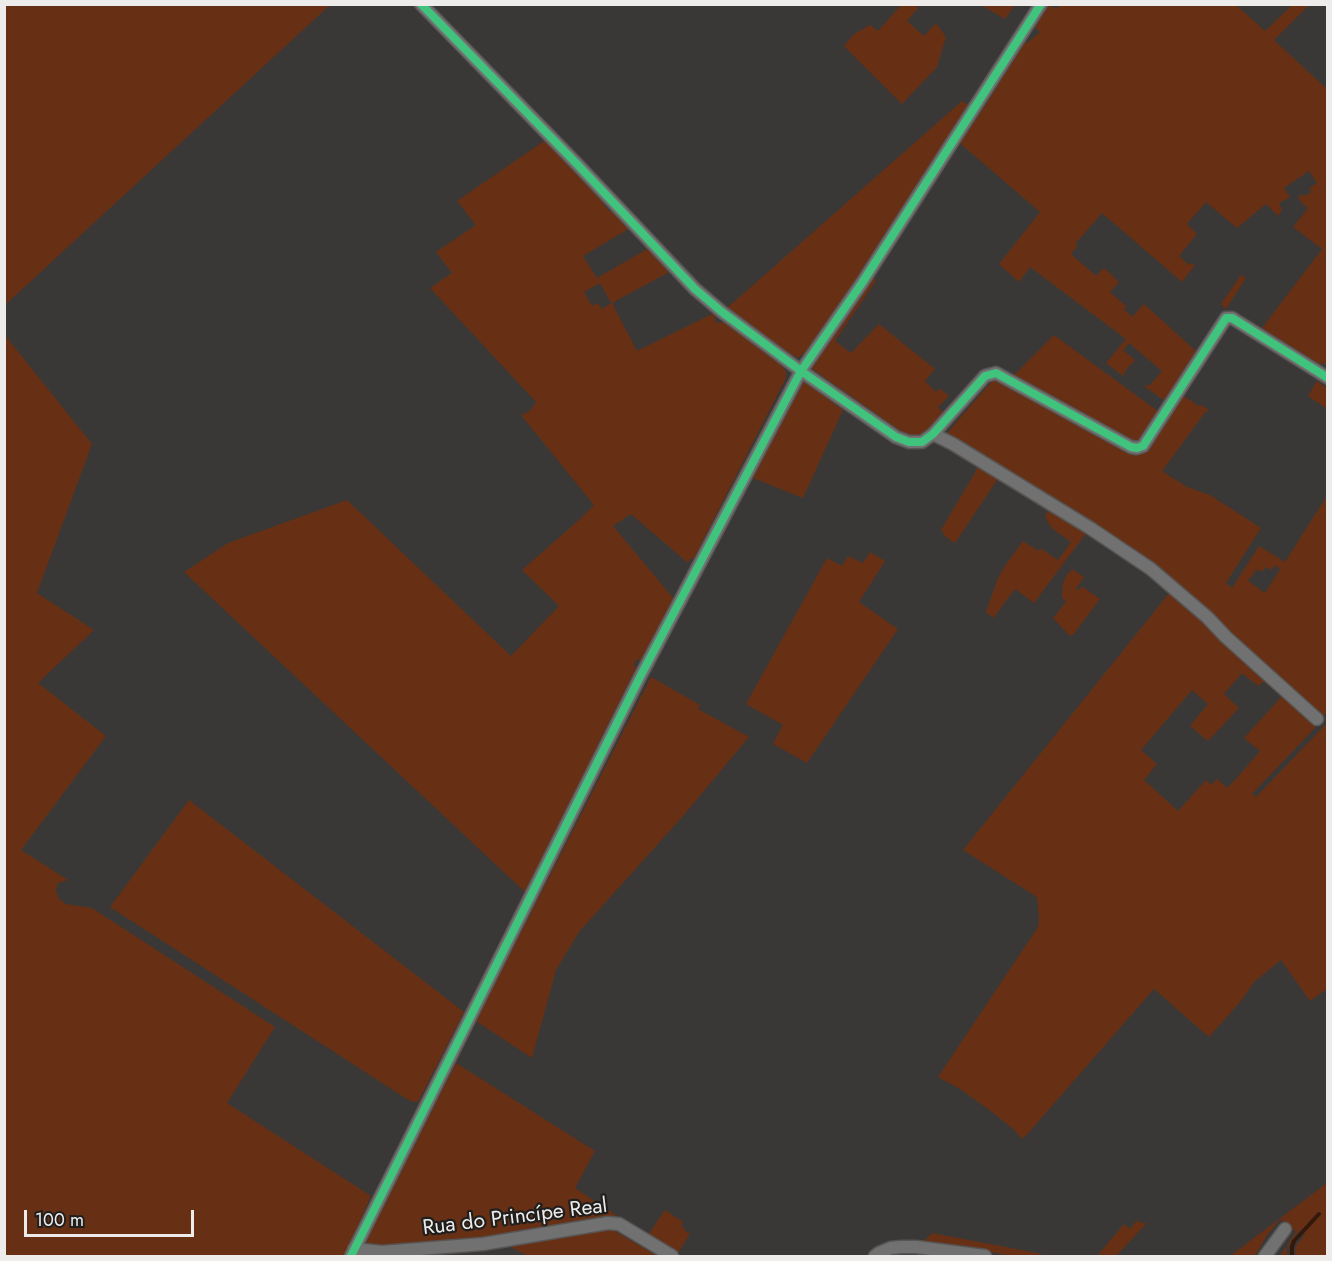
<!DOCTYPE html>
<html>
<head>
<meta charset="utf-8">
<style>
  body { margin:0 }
  #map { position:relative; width:1332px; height:1261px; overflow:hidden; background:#393837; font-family:Jost,sans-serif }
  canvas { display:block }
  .frame { position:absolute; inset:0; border:6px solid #eeeceb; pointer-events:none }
  .scale { position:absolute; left:24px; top:1210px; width:170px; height:27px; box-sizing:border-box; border:3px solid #eeeceb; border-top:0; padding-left:8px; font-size:18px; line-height:21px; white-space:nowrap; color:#eeeceb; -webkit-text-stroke:4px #201f1e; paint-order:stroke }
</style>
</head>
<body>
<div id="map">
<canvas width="1332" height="1261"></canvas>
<div class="frame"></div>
<div class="scale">100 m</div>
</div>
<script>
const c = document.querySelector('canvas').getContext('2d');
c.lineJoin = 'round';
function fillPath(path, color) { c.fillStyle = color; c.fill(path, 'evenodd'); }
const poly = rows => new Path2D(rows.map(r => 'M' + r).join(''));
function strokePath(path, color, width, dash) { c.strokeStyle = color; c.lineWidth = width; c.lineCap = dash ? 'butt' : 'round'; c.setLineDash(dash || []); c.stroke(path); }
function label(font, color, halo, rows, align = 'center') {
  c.font = font + ' Jost,sans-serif'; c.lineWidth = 4.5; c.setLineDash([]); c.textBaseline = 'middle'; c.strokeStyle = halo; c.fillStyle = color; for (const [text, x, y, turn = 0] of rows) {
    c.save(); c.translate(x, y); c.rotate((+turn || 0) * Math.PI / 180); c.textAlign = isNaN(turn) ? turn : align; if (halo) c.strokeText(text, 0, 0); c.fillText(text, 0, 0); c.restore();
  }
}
const green = poly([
  [5,4,330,4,330,5,5,305],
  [1060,4,1236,5,1265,31,1292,5,1309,5,1274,40,1327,89,1327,366,1323,363,1319,364,1262,328,1322,249,1293,227,1308,208,1301,202,1298,197,1303,194,1304,196,1310,193,1311,190,1309,188,1317,183,1309,171,1284,188,1290,197,1279,203,1282,210,1278,216,1266,204,1237,228,1206,202,1187,224,1197,234,1179,256,1189,265,1192,263,1195,265,1182,282,1102,213,1076,243,1077,247,1071,254,1096,276,1104,268,1119,282,1110,292,1126,306,1124,309,1132,317,1144,304,1198,353,1194,355,1190,361,1190,365,1167,399,1162,399,1144,386,1150,385,1162,371,1129,343,1123,350,1135,360,1126,370,1123,376,1106,363,1126,339,1030,267,1019,282,999,264,1040,212,962,145,960,142,983,109,1025,42,1027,43,1040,32,1035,27,1049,5,1057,9],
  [901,5,914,5,918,8,907,21,924,36,936,23,946,37,937,67,902,104,844,46,854,34,870,25,878,31],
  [981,5,1015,4,1015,5,1005,19],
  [962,101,971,106,809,350,799,357,789,357,727,308],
  [547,139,603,200,604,205,609,211,614,211,630,228,583,256,597,278,649,248,671,271,612,303,637,351,714,313,716,323,726,322,783,367,786,372,786,378,694,558,691,559,688,563,631,514,613,526,674,599,641,660,637,659,635,662,634,665,636,668,600,740,579,787,525,892,184,572,228,543,347,500,511,656,559,606,522,570,580,519,594,505,521,415,530,411,536,402,430,288,452,273,436,252,476,225,457,201],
  [600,283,611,303,602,309,598,303,592,306,584,292],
  [873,275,876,281,835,341,851,353,879,324,935,369,925,381,936,392,939,388,949,396,938,407,945,414,924,436,909,437,811,368],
  [1241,275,1246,278,1226,309,1221,304],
  [4,334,92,444,37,593,94,630,38,683,106,736,21,850,68,880,58,883,56,890,59,899,66,904,92,908,275,1027,227,1103,371,1196,345,1256,5,1256],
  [1054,335,1159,412,1138,444,1013,376],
  [992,381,998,381,1126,450,1134,452,1182,395,1199,406,1201,405,1209,410,1208,412,1206,411,1162,471,1187,487,1210,495,1261,528,1226,583,1232,588,1259,546,1285,562,1327,496,1327,713,1323,716,1316,713,1112,538,947,433],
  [1275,565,1280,569,1265,593,1248,581,1257,569,1262,572,1266,567,1272,570],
  [1317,381,1327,388,1327,409,1308,396],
  [805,382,843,410,803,498,753,478,803,383],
  [983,467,999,477,955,543,946,537,941,530,976,471,975,469],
  [1049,509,1087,532,1034,603,1015,589,993,618,986,612,998,578,1005,566,1023,541,1038,551,1040,548,1058,560,1071,542,1053,529,1047,521,1045,516],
  [870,552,885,561,859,602,898,629,807,763,773,744,783,725,746,704,827,558,842,566,848,556,863,563],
  [1072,569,1084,577,1076,589,1078,590,1083,587,1100,599,1073,635,1070,636,1053,618,1066,602,1062,597,1063,584,1066,576],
  [1170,592,1197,615,1267,681,1265,683,1263,682,1258,686,1242,673,1224,694,1239,708,1208,741,1190,726,1208,704,1192,690,1141,750,1157,764,1144,780,1178,811,1206,780,1211,785,1217,779,1227,788,1236,779,1260,751,1244,738,1284,694,1316,725,1315,728,1252,794,1256,797,1327,723,1327,989,1310,1001,1281,960,1254,982,1241,1001,1209,1037,1154,989,1023,1139,1012,1128,992,1112,960,1089,938,1077,1038,927,1039,918,1037,897,963,850],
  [651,677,700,705,698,709,749,737,683,816,579,932,556,970,532,1058,476,1021],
  [189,800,464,1012,418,1102,410,1101,110,907],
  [456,1063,595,1151,575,1188,616,1215,610,1220,483,1240,406,1246,368,1245,366,1240,385,1204],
  [1327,1183,1327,1256,1296,1256,1295,1250,1296,1246,1305,1234,1302,1230,1299,1231,1287,1248,1287,1256,1280,1256,1296,1232,1280,1219,1266,1237,1255,1256,1230,1256],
  [665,1210,683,1222,681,1226,685,1228,684,1230,690,1234,678,1253,648,1235],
  [1137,1220,1140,1223,1147,1223,1116,1256,1097,1256,1124,1224,1130,1229],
  [611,1229,657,1256,528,1256,509,1246],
  [932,1233,1037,1253,1046,1256,1012,1256,985,1251,924,1245,923,1242]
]);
const stream = poly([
  [1292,1256,1292,1247,1294,1241,1319,1214]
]);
const minor = poly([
  [421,4,576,163,695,289,722,312,801,371,896,437,909,442,922,442,933,434,985,376,996,373,1131,447,1137,448,1143,446,1226,318,1232,318,1328,378],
  [933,434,953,444,1090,528,1151,569,1207,617,1226,637,1317,719],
  [354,1249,382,1252,483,1244,608,1223,619,1224,672,1256],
  [351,1256,640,677,801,371,862,283,1041,4],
  [875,1256,879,1253,891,1248,901,1247,916,1247,985,1256],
  [1265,1256,1285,1229]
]);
const cycleway = poly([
  [421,4,576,163,695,289,722,312,801,371,896,437,909,442,922,442,933,434,985,376,996,373,1131,447,1137,448,1143,446,1226,318,1232,318,1328,378],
  [351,1256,640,677,801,371,862,283,1041,4]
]);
const streetNames = [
  ["Rua do Princípe Real",515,1218,-7]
];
fillPath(green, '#673014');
strokePath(stream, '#33180c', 4);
strokePath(minor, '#565554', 15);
strokePath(minor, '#727171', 12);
strokePath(cycleway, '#40c37c', 8);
label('21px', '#eeeceb', '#201f1e', streetNames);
</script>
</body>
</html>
